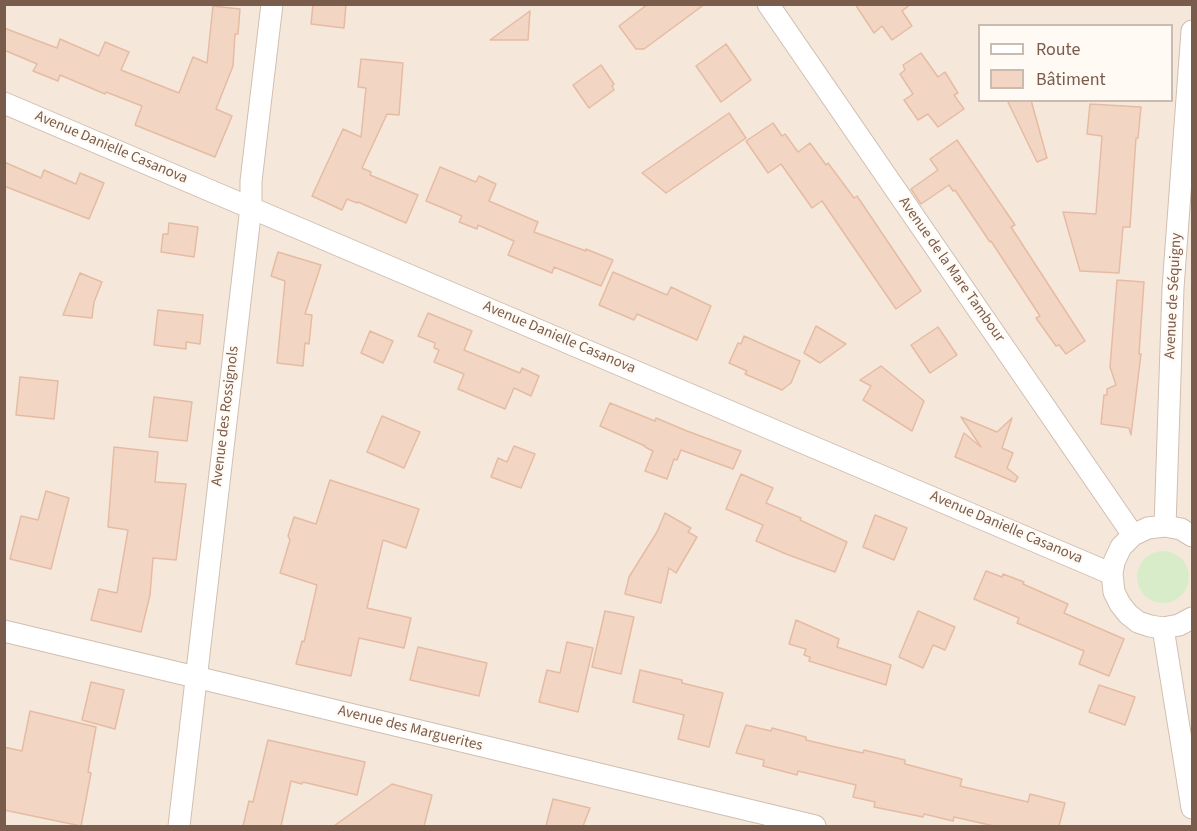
<!DOCTYPE html>
<html>
<head>
<meta charset="utf-8">
<style>
  body { margin:0 }
  #map { position:relative; width:1197px; height:831px; overflow:hidden; background:#fdf6ec; font-family:"Source Sans 3",sans-serif }
  canvas { display:block }
  .frame { position:absolute; inset:0; border:6px solid #7a5c4d; pointer-events:none }
  .legend { position:absolute; left:978px; top:24px; width:195px; height:78px; box-sizing:border-box; background:#fffaf3; border:2px solid #cabbb1; margin:0; padding:8px 10px; list-style:none; font-size:18px; color:#7a5c4d }
  .legend li { display:flex; align-items:center; gap:12px; height:30px }
  .legend b { width:30px; border:2px solid #cabbb1 }
</style>
</head>
<body>
<div id="map">
<canvas width="1197" height="831"></canvas>
<div class="frame"></div>
<ul class="legend">
<li><b style="height:8px;background:#fff"></b>Route</li>
<li><b style="height:16px;background:#f3d5c3"></b>Bâtiment</li>
</ul>
</div>
<script>
const c = document.querySelector('canvas').getContext('2d');
c.lineJoin = 'round';
function fillPath(path, color) { c.fillStyle = color; c.fill(path, 'evenodd'); }
const poly = rows => new Path2D(rows.map(r => 'M' + r).join(''));
function strokePath(path, color, width, dash) { c.strokeStyle = color; c.lineWidth = width; c.lineCap = dash ? 'butt' : 'round'; c.setLineDash(dash || []); c.stroke(path); }
function label(font, color, halo, rows, align = 'center') {
  c.font = font + ' "Source Sans 3",sans-serif'; c.lineWidth = 4.5; c.setLineDash([]); c.textBaseline = 'middle'; c.strokeStyle = halo; c.fillStyle = color; for (const [text, x, y, turn = 0] of rows) {
    c.save(); c.translate(x, y); c.rotate((+turn || 0) * Math.PI / 180); c.textAlign = isNaN(turn) ? turn : align; if (halo) c.strokeText(text, 0, 0); c.fillText(text, 0, 0); c.restore();
  }
}
const residential = poly([
  [5,5,1192,5,1192,826,5,826],
  [980,26,1172,26,1172,100,980,100]
]);
const green = poly([
  '1137 577a26 26 0 1 1 52 0a26 26 0 1 1-52 0Z'
]);
const building = poly([
  [313,4,346,4,344,28,311,24,313,4],
  [648,4,705,4,644,49,636,49,619,26,648,4],
  [855,4,911,4,902,11,912,26,892,40,882,26,874,33,855,4],
  [213,6,240,9,238,34,235,34,233,66,216,109,232,116,215,157,135,125,142,106,106,92,105,94,60,75,58,81,33,71,37,64,4,50,4,28,57,48,60,39,99,56,105,42,129,52,121,70,179,93,193,57,207,63,213,6],
  [530,11,528,40,490,40,530,11],
  [726,44,751,80,721,102,696,66,726,44],
  [921,53,938,77,945,72,958,93,954,95,964,109,938,127,928,114,918,120,904,100,913,94,900,74,905,70,903,65,921,53],
  [361,59,403,63,399,115,387,114,362,168,371,172,370,175,418,195,406,223,358,202,357,203,347,199,342,210,312,196,343,129,361,137,366,88,358,87,361,59],
  [601,65,614,84,612,86,614,90,589,108,573,85,601,65],
  [1007,100,1031,100,1047,158,1037,162,1007,100],
  [1090,104,1141,107,1138,138,1136,138,1130,227,1123,227,1119,273,1080,271,1063,212,1096,214,1102,136,1087,134,1090,104],
  [729,113,746,138,666,193,642,173,729,113],
  [773,123,782,136,785,134,798,152,810,143,826,165,828,163,854,198,857,196,921,291,896,309,822,201,812,208,781,164,768,173,746,141,773,123],
  [957,140,1015,225,1011,227,1085,341,1066,354,1059,345,1056,346,1036,318,1040,316,991,241,990,242,955,190,953,191,949,185,921,204,911,189,938,170,930,159,957,140],
  [4,162,41,178,44,170,76,184,80,173,104,183,89,219,4,186,4,162],
  [440,167,476,182,479,176,496,184,489,201,538,222,534,232,586,251,586,249,613,260,601,286,554,267,552,273,508,255,514,241,478,225,477,229,459,222,462,216,426,201,440,167],
  [169,223,198,227,194,257,161,252,163,234,168,234,169,223],
  [278,252,321,265,305,314,312,315,309,344,305,343,303,366,277,363,285,281,271,276,278,252],
  [613,272,667,295,671,287,711,306,697,340,637,314,634,320,599,305,613,272],
  [80,273,102,282,94,302,92,318,63,315,80,273],
  [1117,280,1144,282,1139,354,1141,354,1131,435,1129,428,1101,424,1104,395,1107,395,1107,389,1116,385,1110,367,1117,280],
  [158,310,203,315,200,344,186,342,186,349,154,345,158,310],
  [428,313,472,331,464,350,520,373,522,368,539,376,531,396,514,388,505,409,458,389,464,374,434,362,439,350,434,348,435,343,418,336,428,313],
  [816,326,846,344,820,363,804,353,816,326],
  [938,327,957,355,930,373,911,345,938,327],
  [370,331,393,341,383,363,361,353,370,331],
  [744,336,800,361,791,383,782,390,745,374,747,371,729,363,738,343,741,344,744,336],
  [881,366,924,401,912,431,863,400,871,386,860,380,881,366],
  [20,377,58,381,54,419,16,415,20,377],
  [154,397,192,402,187,441,149,437,154,397],
  [610,403,655,421,656,418,687,431,741,451,733,469,681,450,677,460,674,459,667,479,645,471,653,451,645,447,645,446,600,426,610,403],
  [382,416,420,432,404,468,367,452,382,416],
  [961,417,997,432,1012,418,1002,448,1013,453,1007,468,1018,477,1015,482,955,457,964,433,981,447,961,417],
  [514,446,535,454,521,488,491,477,498,458,507,462,514,446],
  [114,447,158,452,155,482,186,484,176,560,153,558,150,595,141,632,91,620,99,589,117,593,128,530,108,527,114,447],
  [741,474,773,488,766,503,801,518,800,520,847,542,835,572,786,554,756,541,763,525,726,509,741,474],
  [330,480,419,509,406,548,383,540,367,608,411,618,404,648,359,638,351,676,296,664,302,641,304,642,317,585,280,573,290,540,288,536,294,517,316,524,330,480],
  [46,491,69,498,51,569,10,559,21,516,38,520,46,491],
  [665,513,691,528,688,532,697,537,676,573,669,568,661,603,625,594,629,577,657,532,665,513],
  [875,515,907,528,894,560,863,547,875,515],
  [986,571,1002,577,1003,574,1024,582,1023,584,1068,604,1064,613,1124,639,1109,676,1079,664,1084,651,1017,623,1019,618,974,599,986,571],
  [605,611,634,617,621,674,592,667,605,611],
  [918,611,955,627,945,650,933,645,923,668,899,657,918,611],
  [796,620,839,639,837,647,891,665,886,685,809,661,810,657,804,655,806,649,789,644,796,620],
  [567,642,593,648,578,712,539,702,547,670,560,673,567,642],
  [418,647,487,663,479,696,410,680,418,647],
  [640,670,682,680,682,683,723,693,709,747,678,739,684,715,633,702,640,670],
  [91,682,124,690,115,729,82,720,91,682],
  [1099,685,1135,697,1125,725,1089,712,1099,685],
  [30,711,96,727,88,772,91,773,81,826,4,810,4,747,22,751,30,711],
  [746,725,771,731,772,728,806,737,806,740,840,748,863,753,864,750,905,760,905,764,962,779,960,786,1028,802,1030,794,1065,803,1059,826,994,826,954,817,953,821,924,814,923,817,874,807,875,802,853,797,856,785,798,771,797,775,763,766,764,760,736,753,746,725],
  [268,740,365,762,357,795,303,782,302,784,291,781,281,826,243,826,249,801,253,802,268,740],
  [392,784,432,795,424,826,334,826,392,784],
  [553,799,590,808,583,826,546,826,553,799]
]);
const street = poly([
  [768,4,1133,535],
  [4,103,1112,574],
  [1165,526,1173,288,1192,31],
  [1192,536,1181,529,1165,526,1148,528,1133,535,1121,547,1114,562,1112,574,1114,592,1120,604,1128,614,1138,622,1150,626,1163,628,1179,625,1192,618],
  [1163,628,1192,808],
  [4,631,815,826],
  [179,826,251,207,251,181,272,4]
]);
const streetNames = [
  ["Avenue Danielle Casanova",111,148,23],
  ["Avenue de la Mare Tambour",951,270,55],
  ["Avenue de Séquigny",1174,296,-87],
  ["Avenue Danielle Casanova",559,338,23],
  ["Avenue des Rossignols",226,416,-83],
  ["Avenue Danielle Casanova",1006,528,23],
  ["Avenue des Marguerites",410,729,14]
];
fillPath(residential, '#f5e8da');
fillPath(green, '#d8ecc9');
fillPath(building, '#f3d5c3');
strokePath(building, '#e6bba3', 1.5);
strokePath(street, '#d1beb0', 23);
strokePath(street, '#fff', 21);
label('15px', '#7a5c4d', '#fffaf3', streetNames);
</script>
</body>
</html>
